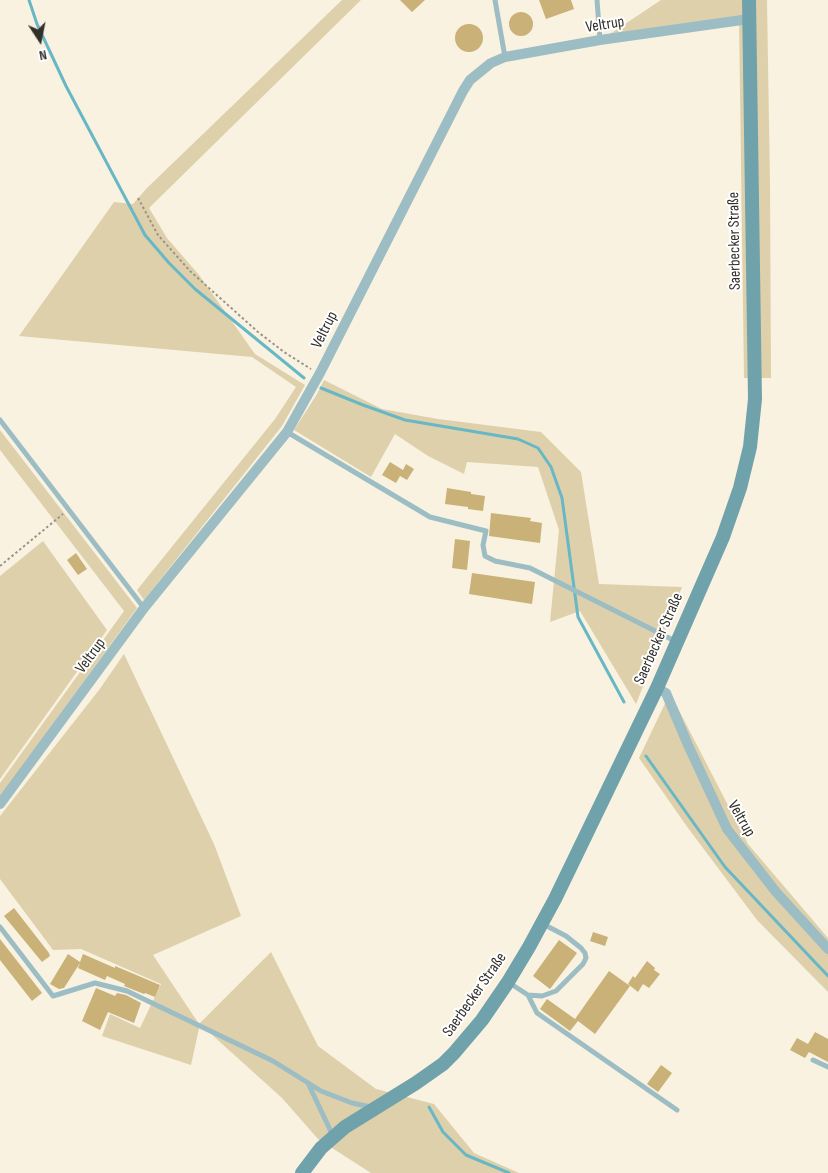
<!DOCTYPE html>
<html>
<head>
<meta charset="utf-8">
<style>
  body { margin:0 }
  #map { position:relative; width:828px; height:1173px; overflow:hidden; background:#f9f2e1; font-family:"Sofia Sans Condensed",sans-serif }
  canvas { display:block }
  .north { position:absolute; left:15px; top:15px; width:50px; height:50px; -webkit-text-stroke:4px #fff; paint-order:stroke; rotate:169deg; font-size:14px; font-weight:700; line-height:20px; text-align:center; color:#322f29 }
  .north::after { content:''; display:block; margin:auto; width:18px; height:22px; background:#322f29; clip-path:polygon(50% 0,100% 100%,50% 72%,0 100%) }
</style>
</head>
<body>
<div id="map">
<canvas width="828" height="1173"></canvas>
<div class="north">N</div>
</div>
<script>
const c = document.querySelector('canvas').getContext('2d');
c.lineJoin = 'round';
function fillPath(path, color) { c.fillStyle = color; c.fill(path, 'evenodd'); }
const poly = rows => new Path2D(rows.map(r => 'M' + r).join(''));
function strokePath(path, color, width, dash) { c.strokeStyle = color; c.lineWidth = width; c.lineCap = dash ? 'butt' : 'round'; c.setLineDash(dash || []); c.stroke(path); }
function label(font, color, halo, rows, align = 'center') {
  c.font = font + ' "Sofia Sans Condensed",sans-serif'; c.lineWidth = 4; c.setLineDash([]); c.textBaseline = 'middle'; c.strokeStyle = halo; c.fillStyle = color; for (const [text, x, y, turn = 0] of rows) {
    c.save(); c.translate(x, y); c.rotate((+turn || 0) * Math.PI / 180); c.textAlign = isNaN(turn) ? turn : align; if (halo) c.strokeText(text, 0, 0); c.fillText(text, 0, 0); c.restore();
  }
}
const green = poly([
  [342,0,361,0,149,208,167,238,199,275,255,354,305,385,282,426,144,600,137,590,275,419,296,387,252,357,19,336,114,202,133,204,147,188],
  [661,0,767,0,770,185,771,378,744,378,739,20,607,36],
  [324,380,382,409,438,419,541,432,581,472,599,584,682,587,636,704,580,611,550,622,559,530,538,467,467,462,464,474,428,456,395,434,371,477,294,430,317,394],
  [0,430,137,608,0,797,0,783,124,611,0,450],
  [43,541,107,630,0,779,0,576],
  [124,654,214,844,241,916,153,955,199,1024,271,952,318,1046,376,1089,434,1104,474,1153,519,1173,371,1173,318,1139,282,1098,200,1024,191,1065,102,1036,110,1014,140,1028,161,984,81,949,53,950,0,879,0,816,99,690],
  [670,693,748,844,828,938,828,992,757,920,688,828,639,758]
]);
const stream = poly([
  [29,0,37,24,66,86,145,235,169,263,195,289,304,378],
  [321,388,363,405,405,420,518,439,538,448,551,467,562,498,578,617,624,702],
  [646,756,725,867,828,976],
  [429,1107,443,1132,466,1155,509,1173]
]);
const building = poly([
  [400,0,425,0,412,12],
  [539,0,571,0,574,9,546,19],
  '509 24a12 12 0 1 1 24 0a12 12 0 1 1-24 0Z',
  '455 38a14 14 0 1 1 28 0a14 14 0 1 1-28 0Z',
  [390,462,403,470,406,464,414,469,407,480,400,476,396,483,382,475],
  [447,488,471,492,471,494,485,496,483,511,468,509,468,507,445,504],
  [491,513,531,518,530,521,542,523,540,543,489,536],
  [455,539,470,541,467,570,452,568],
  [76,553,87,569,78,575,67,560],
  [472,573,535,582,532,604,469,594],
  [14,908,49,953,50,956,42,962,4,916],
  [593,932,608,937,605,946,590,941],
  [0,939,42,993,32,1001,0,960],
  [559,940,577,953,550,989,533,976],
  [68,954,80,962,83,954,115,968,115,966,160,985,155,997,145,993,144,994,124,986,125,984,107,976,105,980,78,968,80,963,64,988,59,989,50,984],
  [647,961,655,968,654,970,660,974,649,988,643,984,638,992,628,984,633,976,635,978],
  [609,971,630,986,595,1034,578,1021,570,1031,540,1009,547,999,575,1019],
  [96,988,115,996,117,993,126,995,141,1003,134,1023,108,1012,100,1030,82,1021],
  [815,1032,828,1039,828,1062,809,1052,805,1058,790,1050,797,1038,808,1044],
  [661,1065,672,1073,658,1092,647,1084]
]);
const path = poly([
  [138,198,158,235,190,271,258,332,284,352,311,369],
  [0,566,63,514]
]);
const lane = poly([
  [495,0,505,57],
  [597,0,600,40],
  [0,420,144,608],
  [287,432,430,517,486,531,483,545,485,556,495,561,530,568,675,641],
  [0,927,53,996,95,983,127,991,273,1061,321,1091,352,1103,371,1107],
  [508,982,528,995,537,1013,677,1110],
  [528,995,542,996,556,991,583,964,586,958,585,953,581,948,566,936,543,924],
  [813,1060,828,1067],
  [308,1083,333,1136]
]);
const street = poly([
  [657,688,666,693,688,745,727,829,776,892,828,949],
  [0,804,144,608,287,432,320,373,463,91,470,80,491,63,505,57,600,40,749,19]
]);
const secondary = poly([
  [302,1173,321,1148,345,1127,416,1083,443,1064,454,1053,482,1020,508,982,529,947,555,899,657,688,723,537,740,488,750,447,755,399,749,0]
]);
const streetNames = [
  ["Veltrup",605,25,-9],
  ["Saerbecker Straße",735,241,-91],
  ["Veltrup",325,330,-63],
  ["Saerbecker Straße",659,639,-66],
  ["Veltrup",91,656,-54],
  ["Veltrup",741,819,60],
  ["Saerbecker Straße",475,995,-55]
];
fillPath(green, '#dfd0ac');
strokePath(stream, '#67b7c5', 3);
fillPath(building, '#c9b177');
strokePath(path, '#999488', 2, [2.5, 2.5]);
strokePath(lane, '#9cbdc3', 5);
strokePath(street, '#9cbdc3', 10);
strokePath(secondary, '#70a2ab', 14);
label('16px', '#322f29', '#fff', streetNames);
</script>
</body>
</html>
